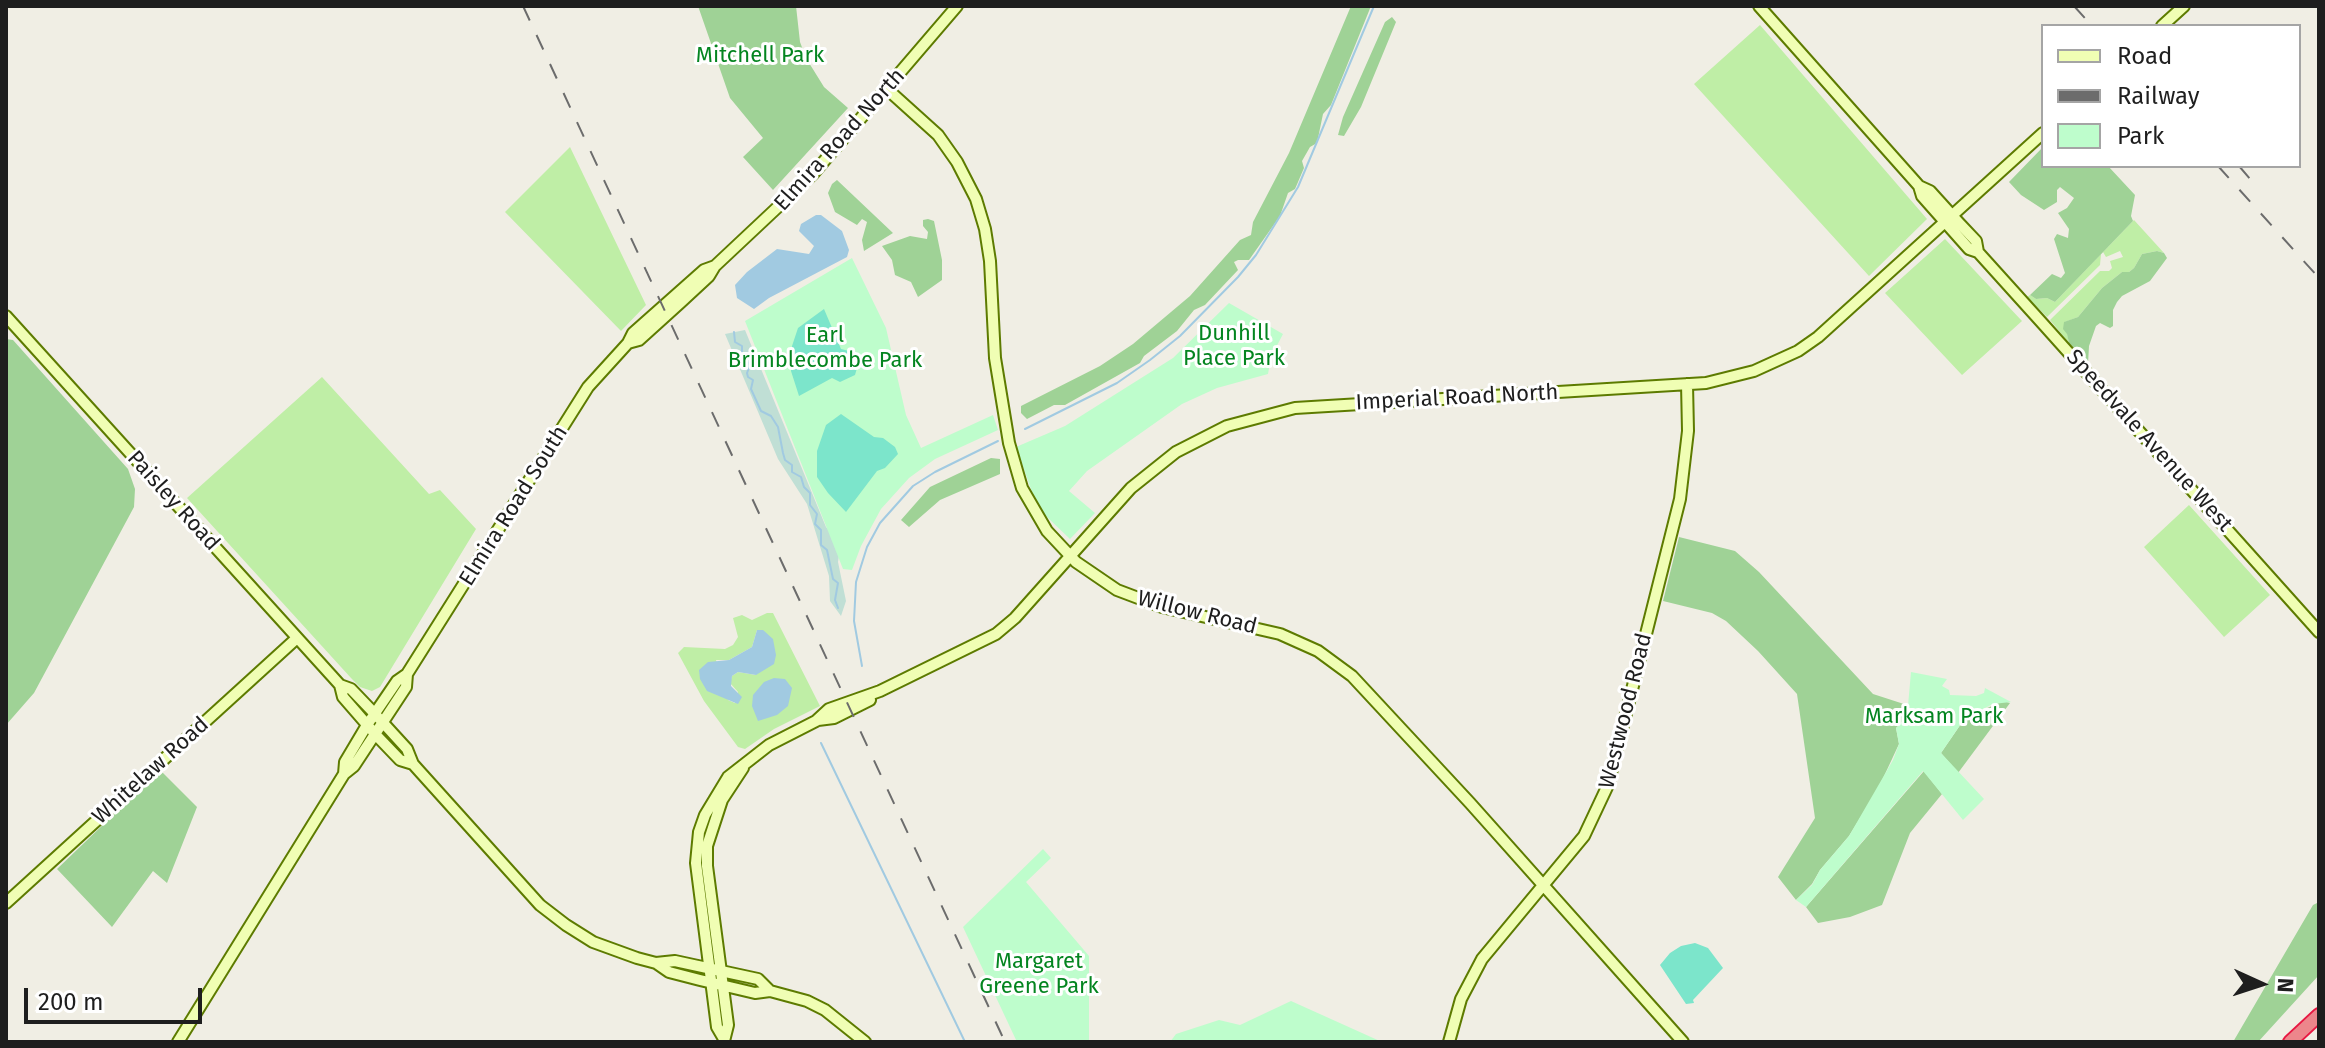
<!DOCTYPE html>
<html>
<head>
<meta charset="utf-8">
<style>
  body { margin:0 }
  #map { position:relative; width:2325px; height:1048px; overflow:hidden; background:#f0eee4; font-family:"Fira Sans",sans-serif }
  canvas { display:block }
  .frame { position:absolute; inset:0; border:8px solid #1e1e1e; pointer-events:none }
  .legend { position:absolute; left:2041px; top:24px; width:260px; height:144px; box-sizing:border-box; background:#fff; border:2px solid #a5a5a5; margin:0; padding:10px 14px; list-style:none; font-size:24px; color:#1e1e1e }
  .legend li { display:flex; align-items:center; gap:16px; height:40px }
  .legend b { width:40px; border:2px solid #a5a5a5 }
  .north { position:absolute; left:2221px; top:944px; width:80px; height:80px; -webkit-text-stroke:6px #fff; paint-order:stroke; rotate:93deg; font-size:22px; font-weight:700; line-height:32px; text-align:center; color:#1e1e1e }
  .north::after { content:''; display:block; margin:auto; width:28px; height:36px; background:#1e1e1e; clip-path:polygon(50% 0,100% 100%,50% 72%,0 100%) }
  .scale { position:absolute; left:24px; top:988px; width:178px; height:36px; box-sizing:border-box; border:4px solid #1e1e1e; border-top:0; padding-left:10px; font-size:24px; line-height:28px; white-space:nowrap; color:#1e1e1e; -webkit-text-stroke:6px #fff; paint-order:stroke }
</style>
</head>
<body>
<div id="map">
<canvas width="2325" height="1048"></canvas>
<div class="frame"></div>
<ul class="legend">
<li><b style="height:10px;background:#f0feb4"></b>Road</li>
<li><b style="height:10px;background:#6c6c6c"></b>Railway</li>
<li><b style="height:22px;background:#befdcc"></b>Park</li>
</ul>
<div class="north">N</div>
<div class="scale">200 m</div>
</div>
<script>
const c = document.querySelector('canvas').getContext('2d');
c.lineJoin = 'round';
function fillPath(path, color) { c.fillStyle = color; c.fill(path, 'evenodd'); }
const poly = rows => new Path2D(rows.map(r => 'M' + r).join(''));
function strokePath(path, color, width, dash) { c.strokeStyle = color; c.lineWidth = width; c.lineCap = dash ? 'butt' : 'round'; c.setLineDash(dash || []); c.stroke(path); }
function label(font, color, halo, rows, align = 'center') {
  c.font = font + ' "Fira Sans",sans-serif'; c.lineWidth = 6; c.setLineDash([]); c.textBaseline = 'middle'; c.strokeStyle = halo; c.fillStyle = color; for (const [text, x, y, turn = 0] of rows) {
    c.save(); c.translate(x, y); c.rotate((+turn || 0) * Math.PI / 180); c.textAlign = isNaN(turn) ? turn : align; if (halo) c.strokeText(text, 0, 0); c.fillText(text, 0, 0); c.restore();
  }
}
const grass = poly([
  [1760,25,1927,219,1869,276,1694,84],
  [570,147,646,305,621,331,505,212],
  [2134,220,2164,253,2157,251,2142,254,2134,268,2129,272,2122,272,2102,288,2078,317,2065,322,2069,343,2050,320,2100,271,2109,271,2112,268,2110,261,2123,257,2120,251,2106,257,2103,252],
  [1945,239,2022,321,1962,375,1885,293],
  [2101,254,2100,265,2047,317,2027,297,2030,295,2036,299,2047,298,2055,302],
  [322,377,429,494,440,490,476,529,380,687,372,691,360,687,351,678,187,498],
  [2189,505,2270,595,2224,637,2144,547],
  [767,613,773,613,820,706,774,729,745,749,738,747,704,701,678,653,684,647,725,649,733,645,738,637,733,618,742,615,752,620],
  [757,630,756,675,738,672,732,676,730,683,738,692,735,703,728,700,716,660,729,660,752,647]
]);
const forest = poly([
  [698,6,796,6,800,42,806,58,824,87,848,108,773,190,743,157,763,138,730,98],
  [1351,6,1371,6,1331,105,1323,114,1317,143,1310,147,1302,161,1304,168,1295,189,1288,193,1280,216,1249,260,1238,260,1234,262,1238,270,1205,305,1194,310,1177,331,1144,356,1140,363,1065,405,1054,405,1027,419,1021,413,1021,406,1100,366,1133,344,1190,296,1240,240,1251,235,1253,222,1289,153],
  [1392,17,1396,22,1361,107,1344,136,1338,135,1343,117,1385,22],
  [2043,147,2043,166,2108,166,2135,195,2131,216,2133,221,2055,302,2047,298,2036,299,2030,295,2052,274,2061,278,2065,273,2054,239,2057,234,2068,238,2069,229,2058,213,2067,208,2074,198,2060,187,2057,190,2057,202,2044,210,2021,195,2009,182],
  [837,180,893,233,864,251,862,240,867,222,862,219,857,225,835,212,828,193,832,184],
  [928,219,934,221,942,260,942,280,918,297,911,282,895,275,892,260,882,246,910,236,927,239,928,232,923,226,923,220],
  [2157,251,2164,253,2167,258,2150,281,2122,296,2117,302,2113,310,2113,326,2110,328,2100,323,2096,326,2089,346,2088,364,2069,343,2067,334,2063,329,2064,322,2078,317,2102,288,2122,272,2129,272,2134,268,2142,254],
  [6,339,13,340,128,469,135,489,134,507,34,693,6,725],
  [991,458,1000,459,1000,474,940,500,909,527,901,520,930,487],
  [1679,537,1735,551,1759,572,1873,694,1907,705,1907,717,1896,728,1899,744,1878,789,1849,836,1820,870,1812,884,1796,900,1778,877,1815,818,1797,694,1758,651,1726,621,1712,613,1663,601],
  [2003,701,2010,703,1958,773,1941,753,1965,718],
  [160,770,197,807,167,883,153,871,112,927,57,869],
  [1924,771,1942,794,1910,833,1882,905,1850,917,1818,923,1806,907],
  [2319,902,2319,975,2258,1042,2233,1042,2313,905]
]);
const wetland = poly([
  [745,330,826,527,841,543,838,562,846,601,841,616,830,601,829,576,807,504,778,459,725,334]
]);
const park = poly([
  [852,258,886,328,906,415,921,448,993,415,998,430,935,459,909,478,881,509,861,546,852,570,843,569,745,321],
  [1229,303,1283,334,1271,357,1268,374,1217,388,1182,404,1087,471,1069,491,1095,513,1070,539,1046,516,1032,492,1016,447,1065,426,1173,358],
  [1911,672,1947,679,1942,686,1949,690,1950,695,1976,696,1984,693,1985,688,2011,702,1993,704,1965,718,1941,753,1984,799,1963,820,1923,771,1806,907,1796,900,1812,885,1820,870,1849,836,1893,760,1899,744,1896,728,1907,717],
  [1043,849,1051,858,1026,882,1089,956,1089,1042,1017,1042,963,927],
  [1291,1001,1382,1042,1170,1042,1176,1034,1219,1020,1240,1025]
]);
const pitch = poly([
  [824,309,841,349,849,351,857,368,855,375,840,382,832,378,799,396,791,371,792,346,798,328],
  [841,414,874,437,883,438,895,447,898,454,885,468,877,471,846,512,828,493,817,477,817,451,826,425],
  [1695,943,1708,948,1723,968,1693,1000,1694,1003,1686,1004,1660,965,1670,953,1681,946]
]);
const water = poly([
  [816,215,821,215,842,231,849,250,847,257,769,298,754,309,737,298,735,285,747,272,777,249,809,254,814,246,799,231,801,224],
  [757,630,763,630,773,639,776,655,774,664,756,675,738,672,732,676,731,686,742,697,738,704,707,691,700,679,699,670,708,662,729,660,752,647],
  [774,678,785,679,792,688,788,706,777,715,758,721,752,706,753,695,764,682]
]);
const stream = poly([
  [734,332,735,342,742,346,742,356,750,365,747,373,748,377,753,380,751,389,761,411,771,416,778,427,783,453,785,460,792,465,792,472,801,477,804,487,810,493,810,505,817,514,815,524,821,530,821,545,827,550,833,579,838,583,835,600,838,608],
  [1025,429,1117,383,1150,360,1180,336,1238,277,1256,255,1298,187,1374,6],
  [862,666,854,621,856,582,867,547,880,523,913,486,935,472,998,441],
  [821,743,965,1042]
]);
const secondary = poly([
  [1759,6,1919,186,1922,196,1969,249,1978,252,2043,324,2319,632],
  [2162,26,2184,6],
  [887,89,938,135,957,162,976,199,985,229,990,261,995,358,1009,443,1022,488,1047,531,1076,562,1117,590,1162,607,1280,634,1318,651,1352,676,1470,803,1683,1042],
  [1919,186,1930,191,1959,223,1976,241,1978,252],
  [6,316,340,685,343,697,376,735,400,760,413,764],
  [628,343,639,340,681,302,709,276,715,266,813,174,957,6],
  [340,685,351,689,375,714,407,749,413,764,540,905,566,925,593,942,637,958,656,963,675,961,758,979,770,991],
  [818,720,834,718,870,700],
  [344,774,345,762,367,725,397,681,407,674,588,387,628,343,633,333,704,270,715,266],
  [6,903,297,638],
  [656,963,669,972,700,980,755,993,770,991,807,1001,825,1010,865,1042],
  [724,1039,717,1027,696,863,699,832,705,815,728,777,769,745,816,721,829,709,880,691,996,634,1015,618,1131,488,1176,452,1227,426,1295,408,1706,383,1754,371,1798,351,1818,337,2043,133],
  [724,1041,728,1025,707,866,707,846,722,800,743,768],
  [178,1042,344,774,354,766,406,687,407,674],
  [1449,1042,1461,999,1482,959,1584,836,1608,785,1680,499,1688,431,1687,384]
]);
const highway = poly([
  [2290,1042,2319,1015]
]);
const rail = poly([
  [523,6,1005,1042],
  [2074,6,2092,26],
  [2218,166,2319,278],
  [2239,166,2250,179]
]);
const parkNames = [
  ["Mitchell Park",760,56],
  ["Dunhill",1234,334],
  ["Place Park",1234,359],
  ["Earl",825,336],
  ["Brimblecombe Park",825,361],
  ["Marksam Park",1934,717],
  ["Margaret",1039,962],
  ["Greene Park",1039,987]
];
const streetNames = [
  ["Elmira Road North",840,140,-48],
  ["Imperial Road North",1457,398,-3],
  ["Speedvale Avenue West",2149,441,48],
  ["Paisley Road",173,501,48],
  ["Elmira Road South",514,506,-58],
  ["Willow Road",1197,613,14],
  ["Westwood Road",1626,711,-76],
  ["Whitelaw Road",151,771,-42]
];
fillPath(grass, '#bfeea6');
fillPath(forest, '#9fd296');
fillPath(wetland, '#c0dfd5');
fillPath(park, '#befdcc');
fillPath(pitch, '#7ce5cb');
fillPath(water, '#a1cae1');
strokePath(stream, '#a1cae1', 2);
strokePath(secondary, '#5d7b00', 14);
strokePath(highway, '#e81742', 16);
strokePath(secondary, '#f0feb4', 10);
strokePath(highway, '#ed868b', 12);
strokePath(rail, '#6c6c6c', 2, [16, 16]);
label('22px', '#048520', '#fff', parkNames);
label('22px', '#1e1e1e', '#fff', streetNames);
</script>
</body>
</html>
